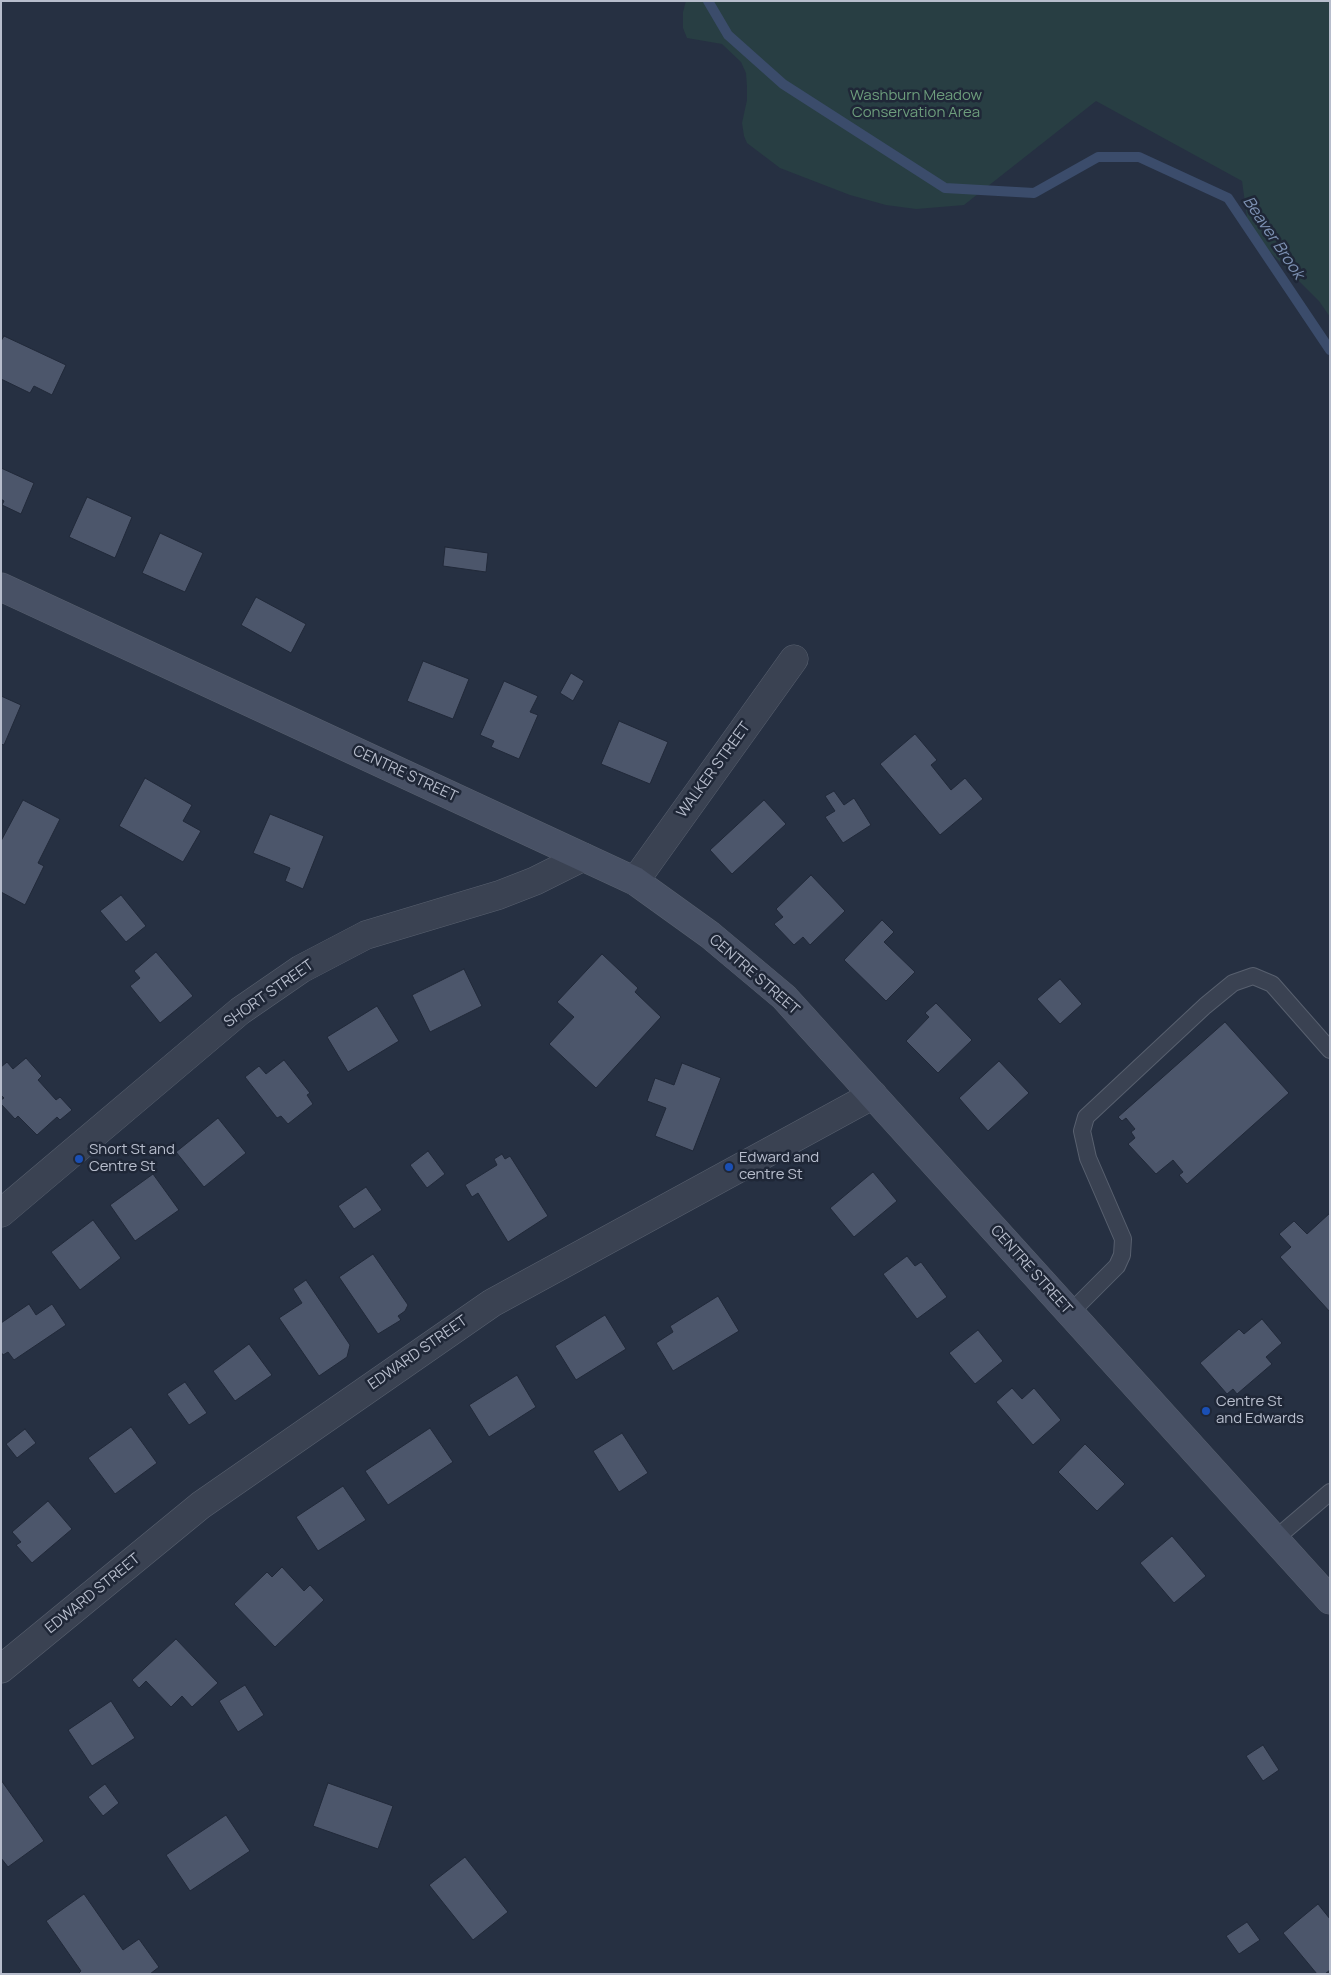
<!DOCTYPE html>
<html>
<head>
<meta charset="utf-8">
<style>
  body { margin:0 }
  #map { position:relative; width:1331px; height:1975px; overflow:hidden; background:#263042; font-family:Manrope,sans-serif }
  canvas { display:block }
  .frame { position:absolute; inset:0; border:2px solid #b7bdcc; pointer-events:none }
</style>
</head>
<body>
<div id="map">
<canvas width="1331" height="1975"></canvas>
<div class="frame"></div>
</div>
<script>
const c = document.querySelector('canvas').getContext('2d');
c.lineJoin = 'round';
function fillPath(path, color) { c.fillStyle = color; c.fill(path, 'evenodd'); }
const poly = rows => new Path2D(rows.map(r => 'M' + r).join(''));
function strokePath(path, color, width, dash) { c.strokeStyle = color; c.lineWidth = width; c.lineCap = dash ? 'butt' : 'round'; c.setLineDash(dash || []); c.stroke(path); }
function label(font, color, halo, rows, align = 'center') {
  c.font = font + ' Manrope,sans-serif'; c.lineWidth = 5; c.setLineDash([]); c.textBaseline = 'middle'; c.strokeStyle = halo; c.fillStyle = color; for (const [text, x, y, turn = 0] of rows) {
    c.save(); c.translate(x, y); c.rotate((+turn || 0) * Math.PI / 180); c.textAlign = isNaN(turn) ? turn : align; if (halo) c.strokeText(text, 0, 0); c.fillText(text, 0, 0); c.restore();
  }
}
const green = poly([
  [686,1,1330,1,1330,317,1319,301,1265,247,1248,225,1242,181,1096,101,964,205,916,209,886,205,850,195,780,168,747,143,744,136,742,123,747,100,747,87,746,73,741,62,722,44,687,38,683,28,683,12]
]);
const stream = poly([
  [708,1,728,35,783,84,945,188,1034,193,1098,157,1139,157,1228,198,1330,350]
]);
const building = poly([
  [4,336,66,365,52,395,34,386,30,393,1,379,1,341,4,336],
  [1,468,34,483,21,514,2,505,4,501,1,499,1,468],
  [87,497,132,517,115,558,69,537,87,497],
  [160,533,203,553,185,592,142,573,160,533],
  [445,547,488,553,486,572,443,566,445,547],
  [256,597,306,624,291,653,241,625,256,597],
  [423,661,469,679,453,719,407,701,423,661],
  [571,673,584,681,573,701,560,693,571,673],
  [504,681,538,696,530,712,538,715,519,759,491,747,494,741,480,735,504,681],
  [1,696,21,705,4,745,1,744,1,696],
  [619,721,668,742,650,784,601,764,619,721],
  [915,734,937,760,931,765,951,790,965,778,983,799,940,835,880,764,915,734],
  [145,778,192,805,183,821,201,831,183,862,119,826,145,778],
  [834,791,844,805,854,798,871,825,843,843,825,817,835,811,825,796,834,791],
  [23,800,60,819,38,863,44,866,25,905,1,892,1,841,23,800],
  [764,800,786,824,732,874,710,850,764,800],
  [270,814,324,836,303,889,285,881,290,868,253,853,270,814],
  [811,875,845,911,810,945,803,937,794,945,774,924,783,917,776,909,811,875],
  [121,895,146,926,126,942,100,911,121,895],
  [882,920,894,932,884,942,915,972,886,1001,844,960,882,920],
  [156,952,193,996,160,1023,130,986,140,978,134,971,156,952],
  [602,954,638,988,635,992,661,1017,596,1088,549,1044,574,1017,557,1002,602,954],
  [464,969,482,1006,430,1032,412,995,464,969],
  [1060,979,1082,1004,1060,1024,1037,999,1060,979],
  [936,1003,972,1040,938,1073,906,1041,929,1017,925,1013,936,1003],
  [377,1006,399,1041,348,1072,327,1037,377,1006],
  [1225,1022,1289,1093,1187,1184,1179,1175,1183,1172,1173,1160,1156,1174,1128,1144,1135,1138,1131,1132,1135,1129,1126,1118,1122,1121,1118,1117,1225,1022],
  [26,1058,42,1076,38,1080,56,1100,60,1097,72,1110,60,1120,57,1117,37,1135,18,1116,15,1119,1,1104,1,1100,4,1098,1,1095,1,1067,7,1062,13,1069,26,1058],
  [284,1060,310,1093,307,1095,313,1104,288,1124,281,1116,277,1118,245,1077,259,1066,266,1074,284,1060],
  [999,1061,1029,1093,988,1131,959,1098,999,1061],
  [682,1063,721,1078,693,1151,655,1136,666,1108,647,1101,655,1078,674,1085,682,1063],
  [218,1118,246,1153,204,1187,176,1152,218,1118],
  [428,1151,445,1174,427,1188,410,1165,428,1151],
  [502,1154,505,1159,510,1156,548,1216,508,1242,478,1193,472,1197,465,1185,497,1165,494,1159,502,1154],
  [873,1172,897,1201,854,1237,830,1208,873,1172],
  [153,1174,179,1210,135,1241,110,1205,153,1174],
  [366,1187,382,1210,354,1229,338,1206,366,1187],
  [1330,1213,1330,1312,1280,1257,1291,1247,1279,1234,1294,1221,1307,1234,1330,1213],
  [93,1220,121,1258,80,1290,51,1252,93,1220],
  [373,1254,408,1305,405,1311,398,1316,401,1320,378,1334,339,1277,373,1254],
  [907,1256,915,1266,921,1262,947,1297,917,1319,883,1274,907,1256],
  [306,1280,350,1345,347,1357,319,1376,279,1318,302,1303,293,1289,306,1280],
  [718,1296,739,1331,673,1371,656,1343,673,1332,670,1326,718,1296],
  [29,1304,36,1315,52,1304,66,1325,14,1360,8,1352,3,1355,1,1352,1,1323,29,1304],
  [605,1315,626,1349,576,1380,555,1346,605,1315],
  [1262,1319,1282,1343,1266,1357,1272,1364,1237,1394,1233,1389,1227,1394,1200,1363,1239,1329,1244,1334,1262,1319],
  [978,1330,1003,1361,975,1384,949,1353,978,1330],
  [249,1344,272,1375,235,1401,213,1371,249,1344],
  [517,1375,536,1407,489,1437,469,1405,517,1375],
  [185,1382,207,1413,189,1425,167,1394,185,1382],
  [1012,1388,1022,1399,1034,1388,1061,1420,1033,1445,996,1402,1012,1388],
  [131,1427,157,1463,115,1494,88,1458,131,1427],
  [430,1428,453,1462,388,1505,365,1471,430,1428],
  [25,1429,36,1443,17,1458,6,1444,25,1429],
  [622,1433,648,1473,619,1492,593,1451,622,1433],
  [1085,1444,1125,1484,1097,1511,1058,1472,1085,1444],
  [343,1486,366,1520,318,1551,296,1517,343,1486],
  [48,1501,72,1529,32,1563,16,1545,21,1542,12,1532,48,1501],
  [1172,1536,1206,1576,1174,1603,1140,1563,1172,1536],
  [282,1567,304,1591,310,1585,324,1600,275,1647,234,1604,267,1572,272,1577,282,1567],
  [176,1639,218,1683,192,1707,182,1696,171,1707,146,1681,139,1688,132,1680,176,1639],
  [245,1685,264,1715,238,1732,219,1701,245,1685],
  [111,1701,135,1738,92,1766,68,1730,111,1701],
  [1263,1745,1279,1770,1263,1781,1246,1756,1263,1745],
  [1,1780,44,1841,8,1867,1,1858,1,1780],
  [328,1783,393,1806,378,1849,313,1826,328,1783],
  [105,1784,119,1803,103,1816,88,1797,105,1784],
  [226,1815,250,1851,190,1891,166,1855,226,1815],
  [465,1857,508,1912,473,1940,429,1885,465,1857],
  [84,1894,123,1950,139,1939,159,1967,150,1974,78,1974,81,1971,46,1921,84,1894],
  [1318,1904,1330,1919,1330,1970,1325,1974,1317,1974,1283,1933,1318,1904],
  [1247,1922,1260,1940,1239,1954,1226,1936,1247,1922]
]);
const service = poly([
  [1070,1313,1117,1266,1122,1255,1123,1239,1088,1158,1082,1131,1086,1117,1205,1006,1233,983,1253,976,1272,984,1330,1050],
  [1275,1539,1330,1492]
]);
const minor = poly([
  [635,881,794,659],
  [1,1213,240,1011,301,969,366,935,499,895,535,881,583,857],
  [1,1669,201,1505,492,1303,873,1095]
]);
const secondary = poly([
  [1,587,635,881,710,935,784,997,1330,1600]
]);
const markers = [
  [79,1159,5,"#1a4fb4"],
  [729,1167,5,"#1a4fb4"],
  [1206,1411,5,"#1a4fb4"]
];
const parkNames = [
  ["Washburn Meadow",916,96],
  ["Conservation Area",916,113]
];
const streetNames = [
  ["WALKER STREET",714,770,-54],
  ["CENTRE STREET",405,774,25],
  ["CENTRE STREET",754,975,41],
  ["SHORT STREET",269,994,-35],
  ["CENTRE STREET",1031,1270,48],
  ["EDWARD STREET",418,1353,-35],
  ["EDWARD STREET",93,1594,-39]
];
const poiNames = [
  ["Short St and",89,1150],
  ["Centre St",89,1167],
  ["Edward and",739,1158],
  ["centre St",739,1175],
  ["Centre St",1216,1402],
  ["and Edwards",1216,1419]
];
const waterNames = [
  ["Beaver Brook",1273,238,56]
];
fillPath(green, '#283e43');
strokePath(stream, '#3b4c6b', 10);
fillPath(building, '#4c566b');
strokePath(building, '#212939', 1);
strokePath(service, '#58606f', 18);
strokePath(minor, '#58606f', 29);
strokePath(secondary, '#58606f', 29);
strokePath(service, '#3a4252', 16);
strokePath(minor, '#3a4252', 28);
strokePath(secondary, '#485165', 28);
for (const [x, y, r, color] of markers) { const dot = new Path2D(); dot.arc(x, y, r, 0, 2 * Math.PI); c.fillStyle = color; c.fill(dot); strokePath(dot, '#1f2737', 2); }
label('15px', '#6d9d7c', '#1f2737', parkNames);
label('15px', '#b7bdcc', '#1f2737', streetNames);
label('15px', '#b7bdcc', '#1f2737', poiNames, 'left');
label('italic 16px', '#7d91b3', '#1f2737', waterNames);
</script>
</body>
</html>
